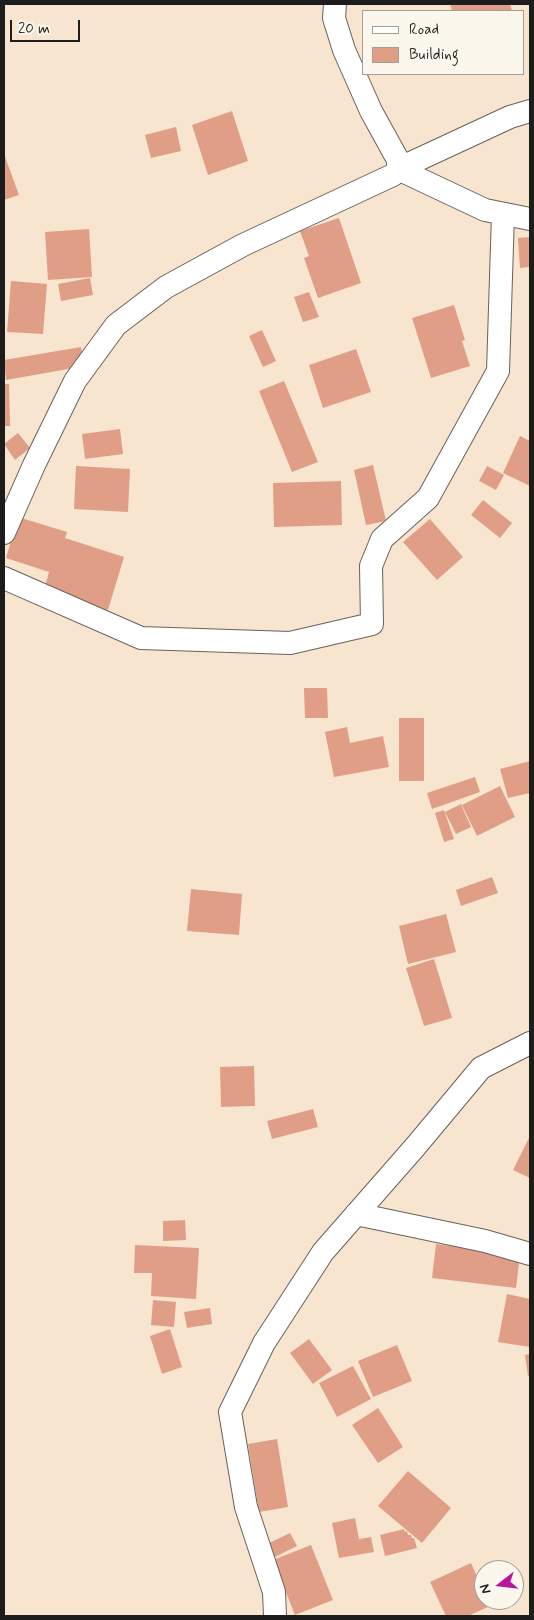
<!DOCTYPE html>
<html>
<head>
<meta charset="utf-8">
<style>
  body { margin:0 }
  #map { position:relative; width:534px; height:1620px; overflow:hidden; background:#f7e5cf; font-family:Mynerve,sans-serif }
  canvas { display:block }
  .frame { position:absolute; inset:0; border:5px solid #1c1c1c; pointer-events:none }
  .legend { position:absolute; left:362px; top:10px; width:162px; height:65px; box-sizing:border-box; background:#fbf7ec; border:1px solid #a29f99; margin:0; padding:6px 9px; list-style:none; font-size:15px; color:#1c1c1c }
  .legend li { display:flex; align-items:center; gap:10px; height:25px }
  .legend b { width:25px; border:1px solid #a29f99 }
  .north { position:absolute; left:474px; top:1560px; width:50px; height:50px; box-sizing:border-box; background:#fbf7ec; border:1px solid #a29f99; border-radius:50%; rotate:254deg; font-size:14px; font-weight:700; line-height:20px; text-align:center; color:#1c1c1c }
  .north::after { content:''; display:block; margin:auto; width:18px; height:22px; background:#b5179e; clip-path:polygon(50% 0,100% 100%,50% 72%,0 100%) }
  .scale { position:absolute; left:10px; top:20px; width:70px; height:22px; box-sizing:border-box; border:2px solid #1c1c1c; border-top:0; padding-left:6px; font-size:15px; line-height:18px; white-space:nowrap; color:#1c1c1c; -webkit-text-stroke:4px #fbf7ec; paint-order:stroke }
</style>
</head>
<body>
<div id="map">
<canvas width="534" height="1620"></canvas>
<div class="frame"></div>
<ul class="legend">
<li><b style="height:6px;background:#fff"></b>Road</li>
<li><b style="height:14px;background:#e19e86"></b>Building</li>
</ul>
<div class="north">N</div>
<div class="scale">20 m</div>
</div>
<script>
const c = document.querySelector('canvas').getContext('2d');
c.lineJoin = 'round';
function fillPath(path, color) { c.fillStyle = color; c.fill(path, 'evenodd'); }
const poly = rows => new Path2D(rows.map(r => 'M' + r).join(''));
function strokePath(path, color, width, dash) { c.strokeStyle = color; c.lineWidth = width; c.lineCap = dash ? 'butt' : 'round'; c.setLineDash(dash || []); c.stroke(path); }
const building = poly([
  [450,4,510,4,512,11,452,11],
  [232,111,248,161,208,175,192,125],
  [176,127,181,151,151,158,145,135],
  [4,154,19,195,4,200],
  [339,218,361,283,318,298,304,258,309,256,300,231],
  [89,229,92,277,48,280,45,232],
  [530,237,530,267,520,268,518,238],
  [90,278,93,295,61,301,58,284],
  [11,281,47,284,43,334,7,332],
  [309,292,319,317,303,322,294,297],
  [454,305,465,340,462,341,470,366,431,378,412,318],
  [262,330,276,361,263,367,249,336],
  [81,347,85,366,6,380,4,360],
  [356,349,371,392,323,408,309,365],
  [284,381,318,462,292,472,259,391],
  [4,384,9,384,10,426,4,426],
  [120,429,123,454,85,459,82,434],
  [18,433,30,448,15,460,4,444],
  [520,436,530,441,530,486,503,473],
  [373,465,386,521,366,525,354,470],
  [76,466,130,469,128,512,74,509],
  [487,466,504,475,496,490,479,481],
  [341,481,342,525,274,527,273,483],
  [483,500,512,523,500,538,471,515],
  [18,517,67,532,65,538,124,557,108,610,44,590,49,572,6,558],
  [430,519,463,557,437,580,403,542],
  [304,688,327,688,328,718,305,718],
  [399,718,424,718,424,781,399,781],
  [347,727,350,743,383,736,389,767,334,777,325,732],
  [530,761,530,793,508,798,500,769],
  [475,777,480,792,432,809,427,793],
  [500,786,515,817,477,836,462,805],
  [461,804,471,827,456,834,445,812],
  [444,810,454,839,444,842,435,813],
  [492,877,498,893,461,906,456,890],
  [191,889,242,894,239,935,187,931],
  [446,914,456,952,408,964,399,926],
  [434,959,452,1018,424,1026,406,968],
  [254,1066,255,1106,221,1107,220,1067],
  [313,1109,318,1127,272,1139,267,1121],
  [530,1136,530,1178,513,1170],
  [185,1220,186,1240,163,1241,163,1221],
  [436,1244,520,1255,516,1288,432,1278],
  [135,1245,199,1248,196,1299,151,1296,152,1273,134,1273],
  [507,1294,530,1299,530,1347,498,1342],
  [153,1300,176,1302,174,1327,151,1325],
  [210,1308,212,1324,187,1328,184,1312],
  [170,1329,182,1367,162,1374,150,1336],
  [309,1339,332,1370,313,1384,290,1353],
  [397,1345,412,1381,373,1397,358,1361],
  [530,1354,530,1376,528,1376,525,1355],
  [353,1366,371,1399,337,1417,319,1383],
  [378,1408,403,1447,378,1463,352,1425],
  [277,1439,288,1507,259,1512,248,1444],
  [408,1471,451,1508,422,1543,378,1506],
  [355,1518,359,1539,371,1537,374,1552,339,1558,332,1523],
  [404,1529,405,1532,407,1531,408,1535,411,1535,412,1538,414,1538,417,1548,385,1556,380,1535],
  [290,1533,297,1546,273,1558,267,1544],
  [311,1545,333,1600,295,1615,273,1560],
  [471,1563,484,1592,484,1600,487,1600,490,1606,468,1616,446,1616,430,1582]
]);
const street = poly([
  [398,169,510,117,530,111],
  [398,169,485,210,530,219],
  [4,533,34,465,75,381,116,325,166,287,243,245,393,175,398,169,398,160,371,111,344,50,334,18,335,4],
  [4,578,141,638,290,643,372,624,371,566,382,539,428,498,498,371,503,214],
  [356,1214,485,1241,530,1254],
  [275,1616,274,1592,246,1507,230,1412,264,1343,323,1252,415,1147,481,1068,530,1043]
]);
fillPath(building, '#e19e86');
strokePath(street, '#69625b', 24);
strokePath(street, '#fff', 22);
</script>
</body>
</html>
